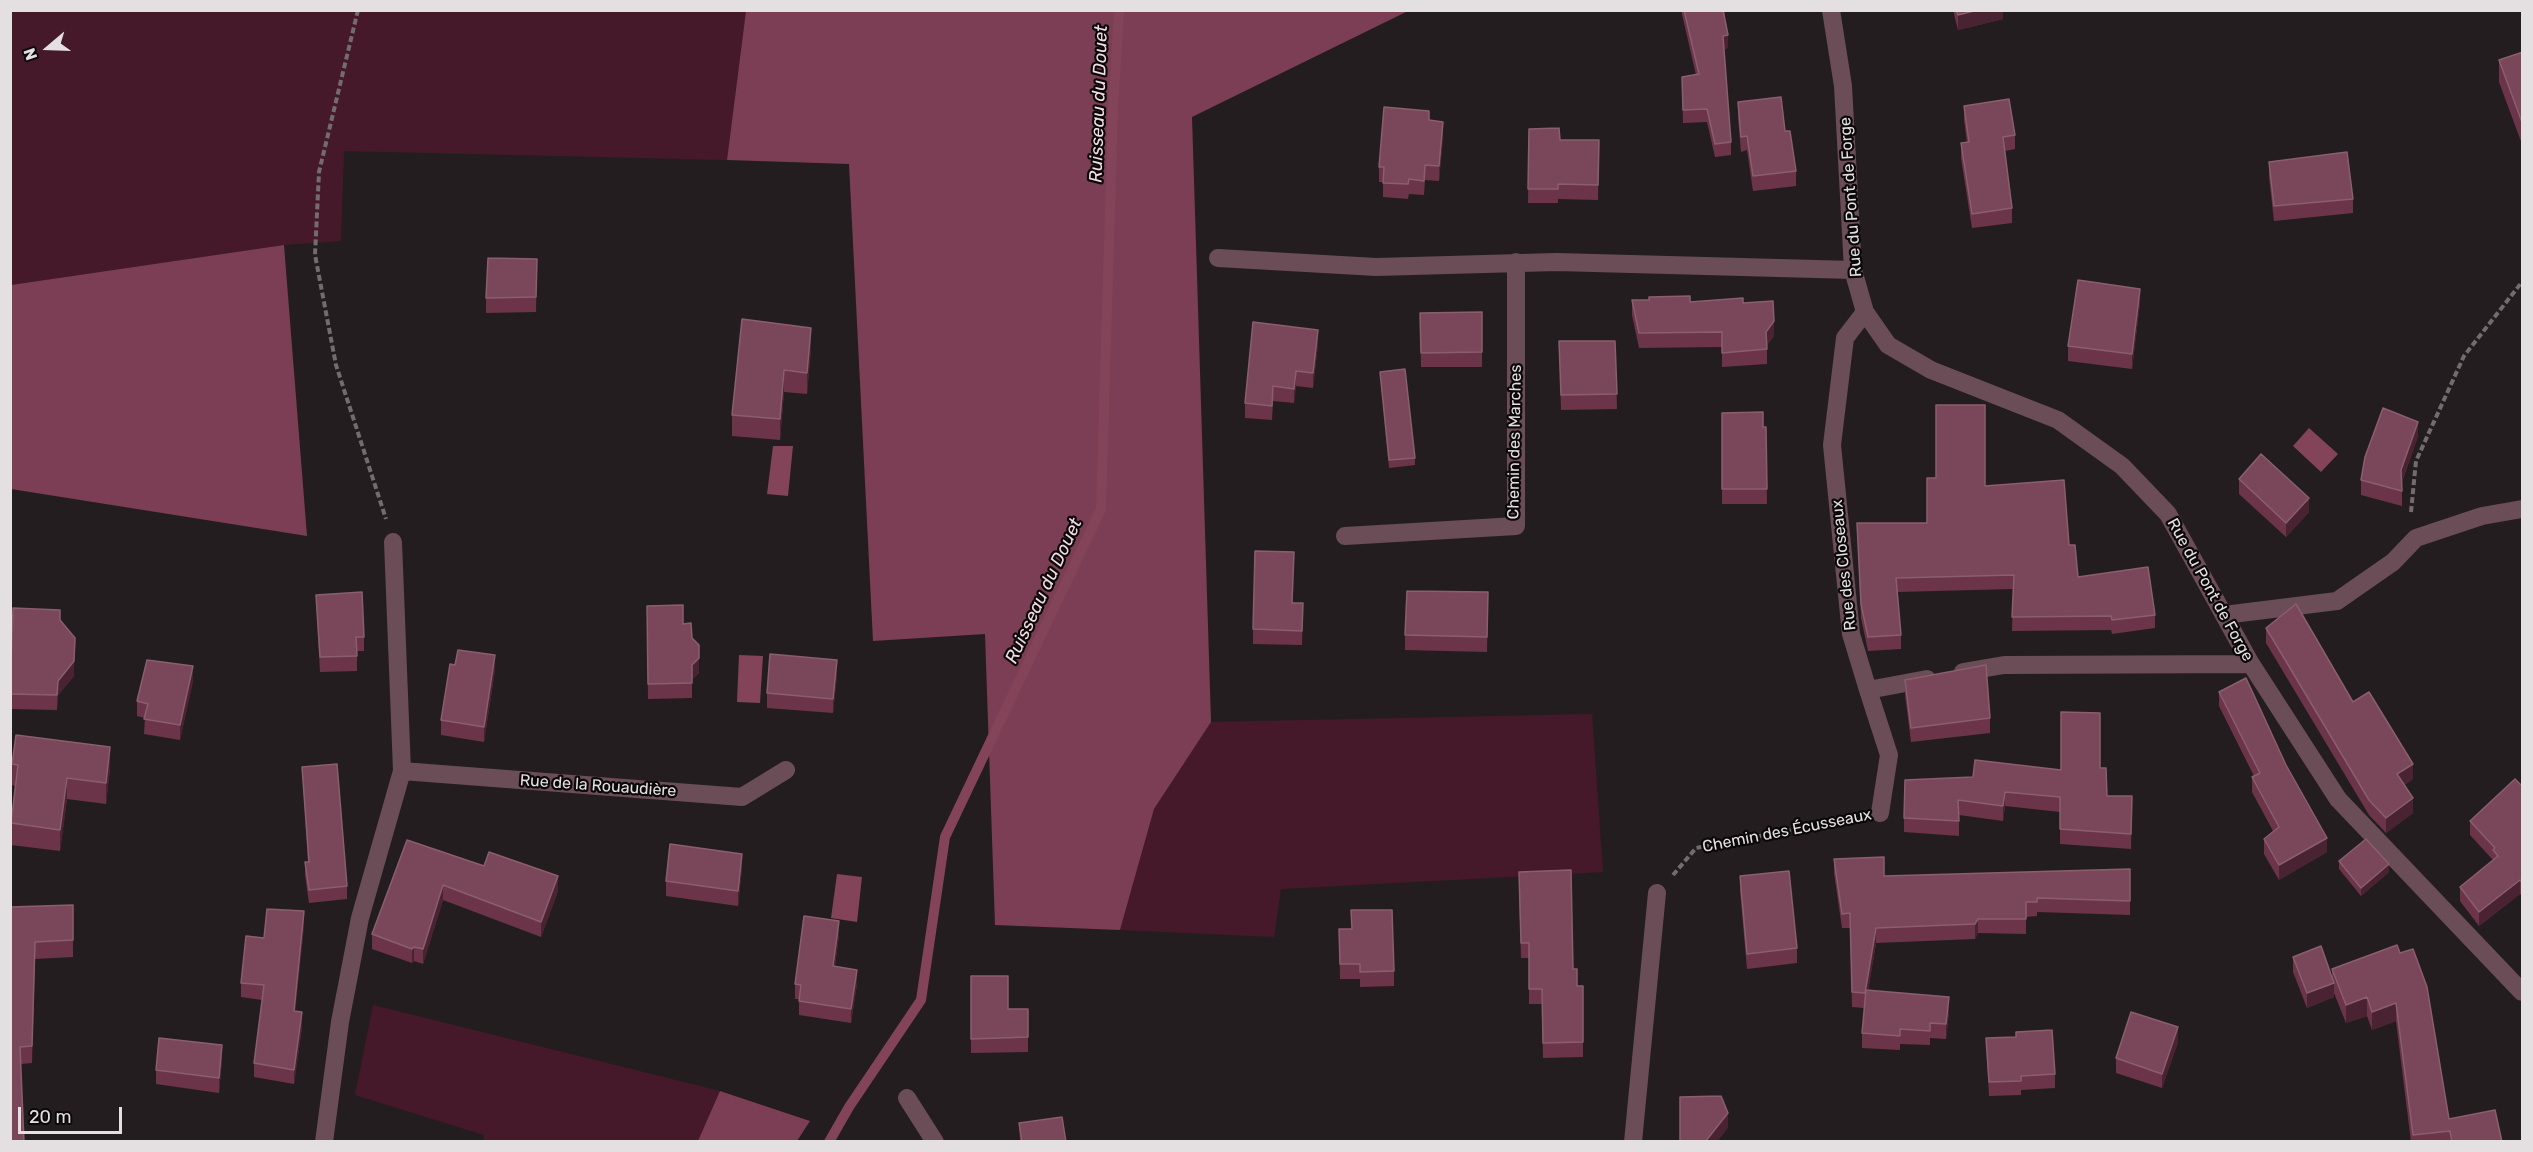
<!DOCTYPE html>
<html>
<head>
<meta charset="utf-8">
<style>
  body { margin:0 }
  #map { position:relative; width:2533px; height:1152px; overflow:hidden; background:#241d1f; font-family:Rubik,sans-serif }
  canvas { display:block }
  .frame { position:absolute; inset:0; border:12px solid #e4dfe1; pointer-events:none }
  .north { position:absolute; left:18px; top:18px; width:60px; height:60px; -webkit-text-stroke:4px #0b0809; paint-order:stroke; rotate:251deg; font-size:16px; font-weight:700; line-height:24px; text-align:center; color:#e4dfe1 }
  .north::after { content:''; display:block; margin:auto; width:21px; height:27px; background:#e4dfe1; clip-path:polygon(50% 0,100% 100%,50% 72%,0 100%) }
  .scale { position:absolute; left:18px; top:1107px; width:104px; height:27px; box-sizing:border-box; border:3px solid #e4dfe1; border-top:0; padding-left:8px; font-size:18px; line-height:21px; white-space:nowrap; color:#e4dfe1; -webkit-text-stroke:4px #0b0809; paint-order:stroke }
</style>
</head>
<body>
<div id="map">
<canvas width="2533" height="1152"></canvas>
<div class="frame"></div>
<div class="north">N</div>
<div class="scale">20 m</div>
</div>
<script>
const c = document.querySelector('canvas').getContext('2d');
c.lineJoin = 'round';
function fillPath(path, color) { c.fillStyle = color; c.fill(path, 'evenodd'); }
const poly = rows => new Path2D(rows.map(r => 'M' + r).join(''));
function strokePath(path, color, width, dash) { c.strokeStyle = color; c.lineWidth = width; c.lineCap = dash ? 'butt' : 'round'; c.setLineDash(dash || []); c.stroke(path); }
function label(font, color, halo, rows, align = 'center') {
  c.font = font + ' Rubik,sans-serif'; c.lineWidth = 4.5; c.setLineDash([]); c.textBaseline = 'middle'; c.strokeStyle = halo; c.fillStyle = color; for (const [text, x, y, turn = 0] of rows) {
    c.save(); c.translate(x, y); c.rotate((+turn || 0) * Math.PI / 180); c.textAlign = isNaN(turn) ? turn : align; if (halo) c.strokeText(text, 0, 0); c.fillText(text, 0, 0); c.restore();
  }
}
const green = poly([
  [10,11,746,11,727,160,344,151,341,241,284,245,11,285],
  [1592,714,1603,872,1281,889,1274,937,1120,930,1154,809,1211,722],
  [373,1005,720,1091,698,1142,483,1141,484,1135,355,1095]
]);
const forest = poly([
  [746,11,1408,11,1192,117,1211,722,1154,809,1120,930,995,925,985,634,873,641,849,164,727,160],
  [284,245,307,536,11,489,11,285],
  [720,1091,810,1121,797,1141,698,1141]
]);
const water = poly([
  [2309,428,2338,454,2321,472,2293,446],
  [773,446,793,446,788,496,767,494],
  [739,655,763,656,760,703,737,702],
  [837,874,862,877,857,922,831,918]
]);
const stream = poly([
  [829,1142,849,1107,921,1000,945,837,1101,509,1113,110,1119,10]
]);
const path = poly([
  [358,10,319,172,315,255,336,365,386,519],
  [2411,512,2416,461,2464,356,2522,282],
  [1673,875,1696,848,1855,818]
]);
const minor = poly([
  [1831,10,1843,86,1853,270,1865,312,1888,345,1931,370,2058,420,2122,466,2168,514,2251,664,2338,799,2522,992],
  [1218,258,1376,267,1557,262,1853,270],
  [1865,312,1845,338,1832,445,1851,634,1868,690,1927,679],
  [1345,536,1516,526,1516,262],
  [2224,615,2337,601,2393,562,2416,538,2482,516,2522,509],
  [1963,672,2004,665,2251,664],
  [1868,690,1889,755,1880,813],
  [402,771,742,797,786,770],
  [907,1098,935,1142],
  [324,1142,340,1022,360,918,402,771,393,542],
  [1633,1142,1657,893]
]);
const wall = poly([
  [1681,10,1725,10,1724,20,1728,48,1724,49,1731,142,1731,155,1715,157,1707,122,1683,123,1682,77,1696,75],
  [1953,10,2003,10,2003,19,1958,30],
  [2523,52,2523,147,2499,82,2499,60],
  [1738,102,1785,131,1796,171,1796,186,1753,191,1747,150,1741,152,1738,117],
  [1964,106,2015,135,2015,149,2005,151,2012,208,2012,223,1972,228,1961,158,1961,143,1967,143,1964,120],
  [1429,120,1443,137,1439,181,1425,180,1424,195,1409,194,1408,199,1383,197,1383,182,1379,182,1379,167],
  [1529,129,1560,140,1599,140,1598,200,1558,199,1558,203,1528,203],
  [2269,162,2353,199,2353,213,2274,221,2269,177],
  [537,259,536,312,486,313,486,298],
  [1632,300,1743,303,1774,336,1767,345,1767,364,1722,367,1722,347,1639,348,1632,315],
  [2140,303,2132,369,2068,361,2068,346],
  [1482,312,1482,367,1421,367,1420,313],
  [742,319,811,349,807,394,784,392,780,440,732,436,732,415],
  [1559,341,1615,341,1617,409,1561,410],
  [1318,344,1313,388,1296,386,1294,403,1273,401,1272,420,1245,418,1245,403],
  [1380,372,1415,458,1415,465,1389,468],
  [1722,413,1763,427,1766,427,1767,504,1722,504],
  [2418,436,2402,482,2402,506,2361,495,2361,480],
  [2239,479,2309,512,2286,537,2239,494],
  [1985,486,2069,545,2078,577,2155,615,2155,628,2112,634,2111,630,2012,631,2013,589,1897,592,1901,635,1901,649,1868,651,1861,618,1857,523,1927,523],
  [1488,592,1487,652,1405,650,1405,635],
  [316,595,364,637,364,651,357,651,357,671,320,672],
  [1293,603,1303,603,1302,645,1253,644,1253,629],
  [647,606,683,624,692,638,699,673,692,679,692,698,648,699],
  [60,620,74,676,58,695,57,710,10,709,10,675],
  [2266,628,2353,702,2413,779,2404,785,2413,813,2386,833,2369,815,2266,643],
  [495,670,484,742,441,735,441,720],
  [837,674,833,713,767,708,767,693],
  [1905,680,1990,718,1990,733,1911,742,1905,695],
  [193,681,180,740,144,734,145,718,137,716,137,701],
  [2219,692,2286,765,2327,852,2279,880,2264,854,2264,839,2273,831,2252,792,2252,777,2254,776,2219,706],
  [12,764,110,768,106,804,67,799,60,851,11,845,11,823,15,786,12,785],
  [302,767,347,886,347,899,309,903,305,875,305,862,308,862],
  [2100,768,2107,796,2132,796,2131,849,2060,844,2060,812,2005,806,2003,821,1959,815,1959,836,1904,832,1904,818,1973,777],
  [2523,787,2523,897,2520,894,2479,926,2460,901,2460,887,2493,860,2470,835,2470,821],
  [407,840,558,891,541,937,443,900,423,964,414,961,412,963,372,949,372,934],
  [1834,859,1884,876,2130,869,2130,915,2037,912,2037,916,2026,917,2026,934,1978,933,1975,939,1876,943,1868,991,1949,1012,1946,1039,1930,1038,1930,1045,1900,1044,1900,1050,1862,1048,1862,1033,1864,1008,1852,1007,1850,928,1842,928,1834,873],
  [2339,861,2389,872,2361,896,2339,869],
  [742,868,738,906,666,896,666,881],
  [1740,876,1797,948,1797,963,1747,969,1740,891],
  [1519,886,1573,969,1577,986,1583,986,1583,1057,1543,1058,1542,1004,1529,1004,1529,958,1521,958],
  [73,905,73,957,35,959,32,1063,21,1064,10,907],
  [304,926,295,1011,302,1027,294,1084,254,1077,254,1063,262,1000,241,997,241,983,264,938],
  [1339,929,1394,971,1394,986,1360,987,1360,979,1340,979],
  [839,935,835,966,857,984,851,1023,799,1015,799,999,795,999,795,984],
  [2397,945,2449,1119,2502,1142,2411,1142,2396,1021,2372,1030,2367,1016,2346,1023,2334,993,2334,997,2307,1008,2293,972,2293,957,2332,976,2332,969],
  [971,976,1008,1009,1028,1009,1028,1052,971,1053],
  [1986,1038,2055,1074,2055,1088,2021,1090,2021,1095,1989,1096],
  [2178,1042,2162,1088,2116,1073,2116,1058],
  [222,1060,219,1093,156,1084,156,1070],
  [1019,1123,1066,1142,1020,1142]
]);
const shadedWall = poly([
  [1722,10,1725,10,1725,19,1722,20],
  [1978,10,2003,10,2003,19,1958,30,1958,15],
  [1728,35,1728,48,1723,49,1723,36],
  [1443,122,1443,137,1439,181,1439,166],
  [2140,289,2140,303,2132,369,2132,354],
  [1774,321,1774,336,1766,346,1766,332],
  [811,328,811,349,807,394,807,373],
  [1318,330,1318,344,1313,388,1313,373],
  [784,370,784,392,780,440,780,419],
  [1296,371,1296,386,1294,403,1294,389],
  [2418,422,2418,436,2401,484,2401,470],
  [2309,498,2309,512,2286,537,2286,523],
  [75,638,74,676,58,695,57,710,58,681],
  [495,655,495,670,484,742,484,727],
  [699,658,699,673,692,680,692,665],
  [837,660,837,674,833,713,833,699],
  [193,666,193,681,180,740,180,725],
  [110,747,110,768,106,804,106,783],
  [2413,764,2413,779,2397,789,2397,774],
  [67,778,67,799,60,851,60,830],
  [2005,792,2005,806,2003,821,2003,806],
  [2413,798,2413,813,2386,833,2386,818],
  [2327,838,2327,852,2279,880,2279,865],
  [742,854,742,868,738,906,738,891],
  [2389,864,2389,872,2361,896,2361,888],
  [558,876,558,891,541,937,541,922],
  [2520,880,2520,894,2479,926,2479,912],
  [443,885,443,900,423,964,423,949],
  [304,911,304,926,294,1025,294,1011],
  [1978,919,1978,933,1975,939,1975,924],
  [839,921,839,935,833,981,833,966],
  [1876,928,1876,943,1865,1008,1865,993],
  [414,947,414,961,412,963,412,949],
  [857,970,857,984,851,1023,851,1009],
  [2334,983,2334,997,2307,1008,2307,993],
  [1949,997,1949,1012,1946,1039,1946,1024],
  [2367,997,2367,1016,2346,1023,2346,1005],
  [2396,1003,2396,1021,2372,1030,2372,1012],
  [302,1012,302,1027,294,1084,294,1070],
  [2178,1027,2178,1042,2162,1088,2162,1074],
  [222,1045,222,1060,219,1093,219,1078],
  [1728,1113,1728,1128,1717,1142,1705,1142]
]);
const building = poly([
  [1684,10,1723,10,1728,35,1723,36,1731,142,1715,144,1707,109,1683,110,1682,77,1699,74,1684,10],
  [1956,10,1978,10,1958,15,1956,10],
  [2523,52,2523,125,2499,60,2523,52],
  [1781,97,1785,131,1790,131,1796,171,1753,176,1747,136,1741,137,1738,102,1781,97],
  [2009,99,2015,135,2003,137,2012,208,1972,214,1961,143,1969,142,1964,106,2009,99],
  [1384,107,1429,111,1429,120,1443,122,1439,166,1425,165,1424,181,1409,179,1408,184,1383,183,1384,167,1379,167,1384,107],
  [1559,128,1560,140,1599,140,1598,185,1558,184,1558,189,1528,189,1529,129,1559,128],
  [2347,152,2353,199,2274,206,2269,162,2347,152],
  [488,258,537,259,536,297,486,298,488,258],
  [2078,280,2140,289,2132,354,2068,346,2078,280],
  [1690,296,1690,302,1743,298,1743,303,1773,301,1774,321,1766,332,1767,349,1722,353,1722,332,1639,333,1632,300,1649,300,1649,297,1690,296],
  [1482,312,1482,352,1421,353,1420,313,1482,312],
  [742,319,811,328,807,373,784,370,780,419,732,415,742,319],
  [1253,322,1318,330,1313,373,1296,371,1294,389,1273,386,1272,406,1245,403,1253,322],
  [1559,341,1615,341,1617,394,1561,395,1559,341],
  [1405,369,1415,458,1389,460,1380,372,1405,369],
  [1936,405,1985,405,1985,486,2064,480,2069,545,2075,545,2078,577,2148,567,2155,615,2112,620,2111,616,2012,617,2014,575,1896,578,1901,635,1868,637,1861,604,1857,523,1927,523,1927,478,1936,478,1936,405],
  [2383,408,2418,422,2401,470,2402,491,2361,480,2365,457,2383,408],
  [1763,412,1763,427,1766,427,1767,489,1722,489,1722,413,1763,412],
  [2261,454,2309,498,2286,523,2239,479,2261,454],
  [1255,551,1294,552,1292,603,1303,603,1302,631,1253,629,1255,551],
  [1407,591,1488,592,1487,637,1405,635,1407,591],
  [362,592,364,637,356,637,357,656,320,657,316,595,362,592],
  [2296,604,2353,702,2369,692,2413,764,2397,774,2413,798,2386,818,2369,800,2266,628,2296,604],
  [683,605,683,624,691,623,692,638,699,645,699,658,692,665,692,683,648,684,647,606,683,605],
  [13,608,60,610,60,620,75,638,74,661,58,681,57,695,10,694,13,608],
  [458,650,495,655,484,727,441,720,450,664,455,665,458,650],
  [770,654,837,660,833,699,767,693,770,654],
  [147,660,193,666,180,725,144,719,148,704,137,701,147,660],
  [1986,665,1990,718,1911,728,1905,680,1986,665],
  [2246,678,2286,765,2327,838,2279,865,2264,839,2279,827,2252,777,2260,773,2219,692,2246,678],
  [2061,712,2100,713,2100,768,2106,768,2107,796,2132,796,2131,834,2060,829,2060,797,2005,792,2003,806,1958,800,1959,821,1904,818,1905,780,1973,777,1975,760,2061,770,2061,712],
  [16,735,110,747,106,783,67,778,60,830,11,823,18,765,12,764,16,735],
  [337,764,347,886,309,890,305,862,309,862,302,767,337,764],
  [2515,779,2523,787,2523,883,2520,880,2479,912,2460,887,2498,856,2493,850,2495,848,2470,821,2515,779],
  [2366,839,2389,864,2361,888,2339,861,2366,839],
  [407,840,484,866,489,852,558,876,541,922,443,885,423,949,414,947,412,949,372,934,407,840],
  [670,844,742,854,738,891,666,881,670,844],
  [1884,857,1884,876,2130,869,2130,901,2037,898,2037,902,2026,902,2026,919,1978,919,1975,924,1876,928,1865,993,1852,992,1850,913,1842,914,1834,859,1884,857],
  [1571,870,1573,969,1577,969,1577,986,1583,986,1583,1042,1543,1043,1542,989,1529,989,1529,943,1521,943,1519,872,1571,870],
  [1789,871,1797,948,1747,954,1740,876,1789,871],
  [73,905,73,940,35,942,32,1046,20,1047,24,1142,10,1142,10,907,73,905],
  [267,909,304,911,294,1011,302,1012,294,1070,254,1063,264,985,241,983,246,936,264,938,267,909],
  [1351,910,1392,910,1394,971,1360,972,1360,964,1340,964,1339,929,1352,929,1351,910],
  [804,916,839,921,833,966,857,970,851,1009,799,1001,801,985,795,984,804,916],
  [2397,945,2400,953,2413,949,2427,987,2449,1119,2495,1110,2502,1142,2452,1142,2450,1131,2413,1135,2396,1003,2372,1012,2367,997,2346,1005,2332,969,2397,945],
  [2321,946,2334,983,2307,993,2293,957,2321,946],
  [971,976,1008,976,1008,1009,1028,1009,1028,1037,971,1039,971,976],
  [1866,990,1949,997,1946,1024,1930,1023,1930,1031,1900,1029,1900,1036,1862,1033,1866,990],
  [2131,1012,2178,1027,2162,1074,2116,1058,2131,1012],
  [2052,1030,2055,1074,2021,1076,2021,1081,1989,1082,1986,1038,2016,1037,2016,1032,2052,1030],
  [159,1038,222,1045,219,1078,156,1070,159,1038],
  [1721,1096,1728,1113,1705,1142,1680,1142,1680,1097,1721,1096],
  [1062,1117,1066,1142,1022,1142,1019,1123,1062,1117]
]);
const streetNames = [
  ["Rue du Pont de Forge",1851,197,-94],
  ["Chemin des Marches",1515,442,-89],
  ["Rue des Closeaux",1844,565,-96],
  ["Rue du Pont de Forge",2210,590,61],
  ["Rue de la Rouaudière",598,786,4],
  ["Chemin des Écusseaux",1787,831,-11]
];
const waterNames = [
  ["Ruisseau du Douet",1099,104,-88],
  ["Ruisseau du Douet",1044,591,-65]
];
fillPath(green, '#46192a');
fillPath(forest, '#7c3e54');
fillPath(water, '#83445a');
strokePath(stream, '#83445a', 10);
strokePath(path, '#726c6e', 4, [6, 3]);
strokePath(minor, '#6a4d56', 18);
fillPath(wall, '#6c3449');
fillPath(shadedWall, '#4a2332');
fillPath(building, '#79465a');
strokePath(building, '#8a5e6f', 1.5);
label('16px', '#e4dfe1', '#0b0809', streetNames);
label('italic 18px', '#f2dde3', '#0b0809', waterNames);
</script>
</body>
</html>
